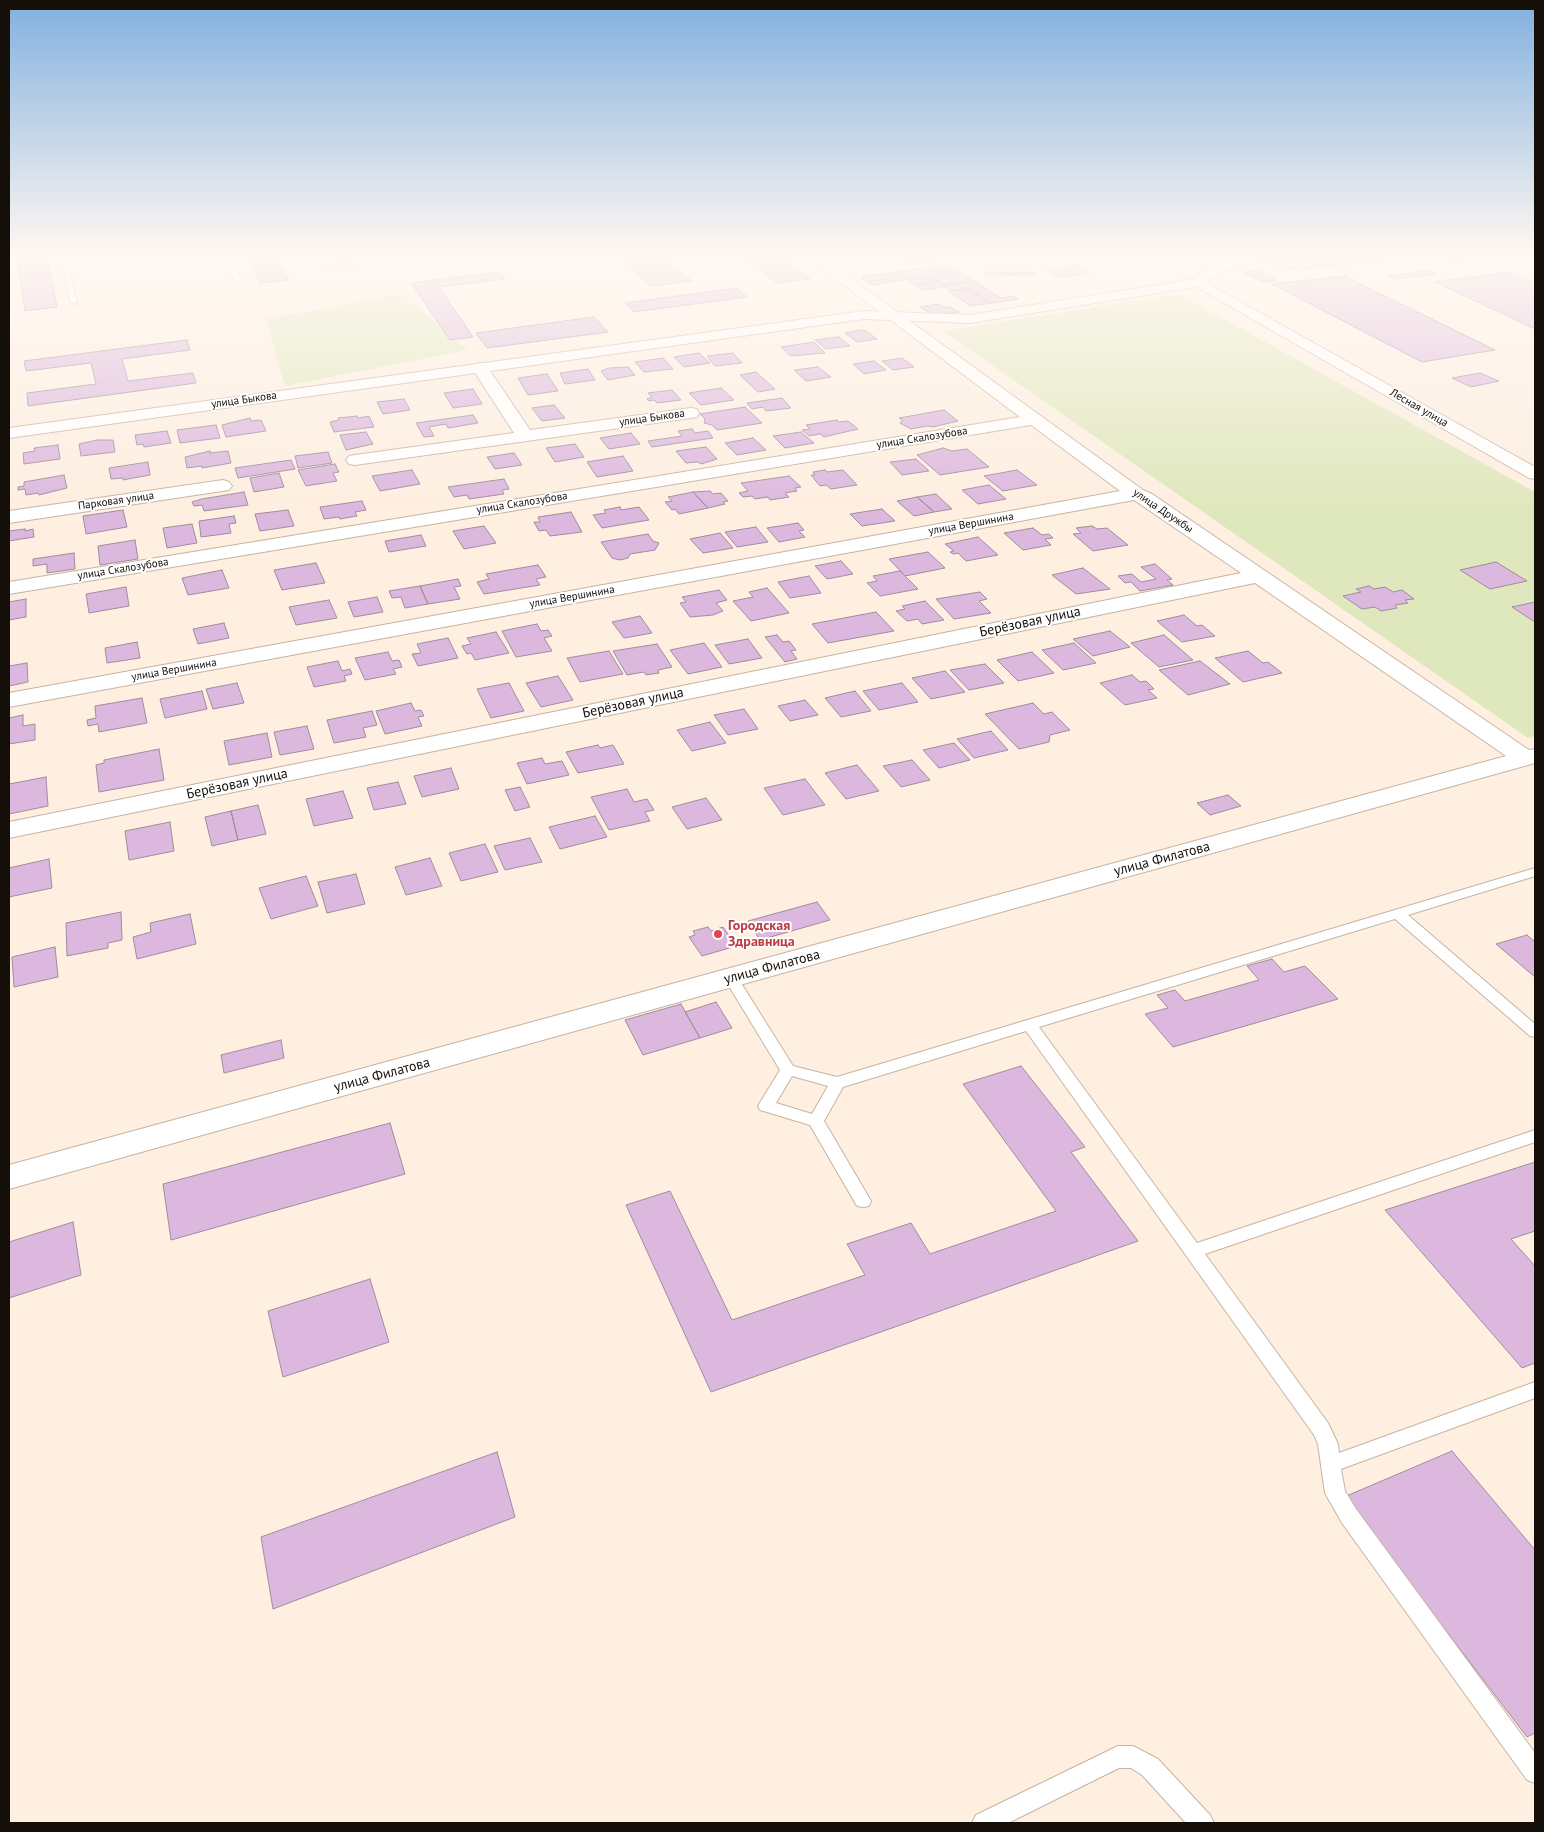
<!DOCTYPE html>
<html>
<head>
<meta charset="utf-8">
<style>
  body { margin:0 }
  #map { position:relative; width:1544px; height:1832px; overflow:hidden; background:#feefe1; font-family:"PT Sans",sans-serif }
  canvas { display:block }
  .frame { position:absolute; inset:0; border:10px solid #150f09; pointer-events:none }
</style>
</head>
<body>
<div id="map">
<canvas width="1544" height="1832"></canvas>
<div class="frame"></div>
</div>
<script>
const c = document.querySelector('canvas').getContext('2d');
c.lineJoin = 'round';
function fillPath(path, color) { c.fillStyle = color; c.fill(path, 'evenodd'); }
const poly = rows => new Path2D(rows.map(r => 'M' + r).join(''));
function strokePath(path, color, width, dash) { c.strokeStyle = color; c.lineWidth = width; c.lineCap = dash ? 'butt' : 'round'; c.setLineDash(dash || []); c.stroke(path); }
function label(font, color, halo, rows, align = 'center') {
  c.font = font + ' "PT Sans",sans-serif'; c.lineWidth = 4; c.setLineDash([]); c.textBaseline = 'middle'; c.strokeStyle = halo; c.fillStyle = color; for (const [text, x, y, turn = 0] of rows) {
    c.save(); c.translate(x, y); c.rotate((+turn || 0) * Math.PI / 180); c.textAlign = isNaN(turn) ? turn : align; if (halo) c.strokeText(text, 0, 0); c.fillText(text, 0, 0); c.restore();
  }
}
const green = poly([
  [401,294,468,350,285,386,266,319],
  [1179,294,1535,492,1535,736,1528,738,943,331]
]);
const building = poly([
  [16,253,47,253,57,307,25,311,16,253],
  [244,253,273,253,289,280,260,283,244,253],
  [651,253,659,253,692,281,651,286,619,257,651,253],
  [739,253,776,253,810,279,777,283,739,253],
  [1448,253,1464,260,1456,261,1440,254,1448,253],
  [1347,257,1352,259,1377,257,1385,261,1302,269,1299,268,1284,269,1275,264,1347,257],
  [927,258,934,262,910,265,904,261,927,258],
  [947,265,960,273,910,279,905,276,867,282,861,277,947,265],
  [1076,265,1090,273,1059,277,1046,270,1076,265],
  [1258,270,1277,281,1261,282,1243,272,1258,270],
  [1428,270,1436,274,1395,279,1388,276,1428,270],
  [499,272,505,279,439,287,473,337,450,340,411,283,499,272],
  [985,272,1035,272,1036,275,986,276,985,272],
  [1510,272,1535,283,1535,329,1435,282,1510,272],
  [960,273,975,281,943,285,931,277,960,273],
  [905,276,910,279,873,285,867,282,905,276],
  [929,276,938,281,915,285,906,279,929,276],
  [1344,276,1495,350,1422,362,1272,284,1344,276],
  [938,281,946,287,923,290,915,285,938,281],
  [975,281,1001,298,1013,296,1018,299,991,303,968,289,952,291,943,285,975,281],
  [737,288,747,297,634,312,625,303,737,288],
  [968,289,991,303,971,306,948,291,968,289],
  [939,304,944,307,949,307,959,312,934,316,920,307,939,304],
  [594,317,608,332,487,348,476,333,594,317],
  [861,330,866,331,877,339,857,342,845,333,861,330],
  [839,337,850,346,826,349,815,340,839,337],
  [187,340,190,350,122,359,128,381,193,373,196,383,28,406,27,393,96,384,91,363,26,371,24,361,187,340],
  [814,342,825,353,791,356,781,347,814,342],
  [699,353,710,363,684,367,674,357,699,353],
  [733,353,742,363,715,366,707,356,733,353],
  [663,358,673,369,644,372,635,362,663,358],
  [902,358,914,367,893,370,882,361,902,358],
  [874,361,886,370,864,374,853,364,874,361],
  [628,367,635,375,608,380,601,371,609,368,628,367],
  [818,367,831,377,806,381,794,370,818,367],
  [588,369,595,380,565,384,560,373,588,369],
  [756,372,775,389,758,392,740,375,756,372],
  [1480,373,1499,381,1471,387,1452,378,1480,373],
  [547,374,558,391,528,395,518,378,547,374],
  [721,388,734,400,701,405,689,393,721,388],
  [473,389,482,404,453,408,444,393,473,389],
  [672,390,681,400,657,403,654,400,649,401,647,399,652,397,648,393,672,390],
  [782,398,791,408,766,411,763,407,752,409,747,403,782,398],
  [404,399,410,410,383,414,377,402,404,399],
  [554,405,565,418,542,421,532,408,554,405],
  [745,407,762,423,717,430,712,425,704,423,705,419,700,414,745,407],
  [944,410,958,421,933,427,927,426,911,429,900,423,903,420,899,418,944,410],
  [473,415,478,423,448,428,446,424,429,427,434,436,424,437,416,423,473,415],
  [357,416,358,418,369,416,374,427,334,432,330,422,339,420,338,418,357,416],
  [250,418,251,421,261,420,266,431,226,437,222,425,250,418],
  [837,420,839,422,848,421,858,429,824,437,820,434,809,436,802,430,810,429,806,425,837,420],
  [216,425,220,438,180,443,177,430,216,425],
  [692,429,695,433,708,431,713,438,652,447,648,441,682,436,678,431,692,429],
  [167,431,171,443,144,447,143,444,137,445,135,435,167,431],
  [366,432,373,444,346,450,340,435,366,432],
  [801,432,814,443,785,448,773,436,801,432],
  [631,433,640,444,609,449,600,438,631,433],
  [753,438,766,450,737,455,725,443,753,438],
  [97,440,113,440,115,452,81,456,79,444,97,440],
  [575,444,584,457,555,462,546,448,575,444],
  [58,445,60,459,24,464,23,453,35,451,34,448,58,445],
  [706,447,717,459,701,464,698,462,686,463,676,451,706,447],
  [943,448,952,451,967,449,989,467,940,475,917,455,943,448],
  [210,451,210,453,228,451,231,463,202,468,202,466,187,468,185,457,210,451],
  [328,452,332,463,298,468,295,456,328,452],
  [514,453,522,465,495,469,487,457,514,453],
  [623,456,633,471,597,477,587,462,623,456],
  [916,459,929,471,902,475,890,462,916,459],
  [291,460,295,469,238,478,235,468,291,460],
  [148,462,150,475,123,480,123,478,111,479,109,468,148,462],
  [335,464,339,472,333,473,337,481,306,486,298,470,335,464],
  [412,470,420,484,380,491,372,476,412,470],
  [825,470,827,472,843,470,857,485,831,489,826,485,820,486,811,475,815,475,813,472,825,470],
  [1017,470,1037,485,1003,491,984,476,1017,470],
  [279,473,284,487,254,492,250,478,279,473],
  [64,475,67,488,39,495,38,493,26,495,25,489,18,490,18,487,24,486,24,482,64,475],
  [789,476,801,487,795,488,797,491,785,493,789,497,770,500,768,497,755,499,752,496,743,497,739,493,748,491,741,483,789,476],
  [504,479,509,489,502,490,504,494,469,499,467,495,454,497,448,487,504,479],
  [989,485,1006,499,978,504,962,490,989,485],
  [710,491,713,494,721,493,728,501,723,502,725,504,708,508,693,492,710,491],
  [244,492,248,505,204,511,202,505,194,506,192,502,202,499,244,492],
  [693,492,708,508,679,514,675,509,672,510,665,502,672,501,668,497,693,492],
  [936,494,952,509,934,512,917,497,936,494],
  [917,497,934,512,914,516,897,501,917,497],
  [362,501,366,510,355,512,357,516,340,519,339,517,324,519,320,507,362,501],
  [620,507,621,510,639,507,649,520,602,528,593,515,606,513,604,510,620,507],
  [882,509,895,521,862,526,850,514,882,509],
  [123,510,127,527,86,534,83,516,123,510],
  [288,510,294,526,260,531,255,514,288,510],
  [571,512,582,532,550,536,546,530,539,531,534,522,540,522,538,517,571,512],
  [234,516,236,523,229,524,231,533,201,537,199,521,234,516],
  [798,523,804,530,799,531,805,537,779,542,767,528,798,523],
  [192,524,197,543,167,548,163,528,192,524],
  [484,526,496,543,464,549,453,531,484,526],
  [1092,526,1097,529,1107,528,1128,545,1093,551,1073,534,1081,533,1076,528,1092,526],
  [756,527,768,542,737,547,725,532,756,527],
  [1033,528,1042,535,1049,534,1053,538,1045,539,1051,545,1023,550,1004,533,1033,528],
  [25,529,25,531,33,529,34,537,9,541,9,531,25,529],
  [720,533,733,548,703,553,690,539,720,533],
  [648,534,653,541,659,543,655,550,630,554,628,558,620,560,612,558,601,542,648,534],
  [421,535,426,546,389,552,385,541,421,535],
  [978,537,998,555,966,561,958,553,953,554,950,552,954,551,945,544,978,537],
  [135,540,138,559,100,565,98,546,135,540],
  [928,552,945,568,905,576,889,559,928,552],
  [74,553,75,569,47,573,47,564,33,566,33,559,74,553],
  [841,561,853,574,827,579,815,566,841,561],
  [1496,562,1527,581,1490,589,1460,570,1496,562],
  [316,563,325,583,282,590,274,570,316,563],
  [1155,564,1172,579,1167,580,1173,585,1140,591,1131,582,1125,583,1118,576,1132,574,1141,582,1156,579,1141,567,1155,564],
  [538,565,546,577,536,579,540,585,484,594,477,582,489,579,486,574,538,565],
  [1083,568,1110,589,1076,594,1052,575,1083,568],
  [222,570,229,588,188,595,182,578,222,570],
  [900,571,918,589,880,596,867,583,877,581,873,576,900,571],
  [809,576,821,593,790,598,778,582,809,576],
  [458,579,461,586,454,587,460,599,428,604,420,586,458,579],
  [420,586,428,604,405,608,401,597,392,598,389,591,420,586],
  [1369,586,1374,589,1385,587,1393,592,1402,590,1414,599,1405,600,1408,603,1395,605,1397,608,1381,611,1375,607,1362,609,1343,596,1361,592,1356,589,1369,586],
  [126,587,129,606,89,613,86,594,126,587],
  [767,588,789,613,751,621,733,601,753,597,749,592,767,588],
  [719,590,727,600,716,603,723,611,713,615,690,617,680,603,686,602,682,597,719,590],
  [980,592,987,599,979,601,991,613,954,619,936,599,980,592],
  [377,597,383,612,354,617,348,602,377,597],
  [26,599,26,617,9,620,9,602,26,599],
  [329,600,337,618,296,625,289,607,329,600],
  [925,601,944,620,922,624,918,619,907,621,896,611,905,609,902,606,925,601],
  [1535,602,1535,622,1512,607,1535,602],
  [876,612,894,631,828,643,812,624,876,612],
  [1184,615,1197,626,1202,625,1215,636,1182,642,1157,621,1184,615],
  [640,616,652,633,624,638,612,622,640,616],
  [224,623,229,638,198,644,193,629,224,623],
  [537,624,541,631,548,630,552,636,544,638,552,651,516,657,502,631,537,624],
  [1110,631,1130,647,1093,656,1073,639,1110,631],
  [496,632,509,653,475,660,471,653,467,654,462,646,471,644,467,638,496,632],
  [777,635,783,642,789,641,796,650,791,651,797,659,785,662,765,637,777,635],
  [1164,635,1193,660,1159,667,1131,643,1164,635],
  [448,638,458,658,418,666,412,654,421,653,417,644,448,638],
  [748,639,762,658,729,664,715,645,748,639],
  [137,642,140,658,107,663,105,648,137,642],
  [704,643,722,667,688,674,670,650,704,643],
  [1074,643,1096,663,1063,670,1042,650,1074,643],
  [657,644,672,667,658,670,659,673,646,675,644,672,627,675,613,651,657,644],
  [609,651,623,674,580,682,567,658,609,651],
  [1248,651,1263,663,1268,662,1282,673,1243,682,1215,658,1248,651],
  [388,652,392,661,399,660,402,667,393,669,396,674,365,680,355,658,388,652],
  [1032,652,1054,673,1018,681,997,660,1032,652],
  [338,661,342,671,350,669,352,674,344,676,346,681,314,687,307,667,338,661],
  [1200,661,1230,684,1188,695,1159,670,1200,661],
  [27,663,28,682,9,686,9,666,27,663],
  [985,664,1004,683,969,690,950,670,985,664],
  [945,671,965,692,931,699,912,678,945,671],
  [1132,675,1140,682,1146,681,1154,689,1148,690,1157,698,1125,705,1100,683,1132,675],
  [558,676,573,700,541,707,526,683,558,676],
  [237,683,244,703,213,709,206,689,237,683],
  [509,683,524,711,491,718,477,689,509,683],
  [902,683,918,702,879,710,863,691,902,683],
  [202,691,207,709,165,718,160,699,202,691],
  [855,691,871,711,841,717,825,698,855,691],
  [142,698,147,723,99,732,98,724,88,726,87,720,96,718,95,706,142,698],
  [805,700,818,715,790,721,778,706,805,700],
  [411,703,415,711,421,710,424,716,418,717,422,726,385,734,376,711,411,703],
  [1033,703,1044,714,1052,712,1070,730,1050,735,1049,742,1019,749,985,714,1033,703],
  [744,709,758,729,728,735,714,715,744,709],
  [372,711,377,725,363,728,366,737,334,743,327,720,372,711],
  [23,715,23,726,35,724,35,740,9,744,9,718,23,715],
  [710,722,726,743,692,751,677,730,710,722],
  [307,726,314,749,280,755,274,732,307,726],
  [991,731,1008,750,974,758,957,739,991,731],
  [267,733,272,757,229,765,224,741,267,733],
  [954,743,970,760,939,768,923,750,954,743],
  [598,745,600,748,613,745,624,764,578,773,566,752,598,745],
  [159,749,164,780,99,792,96,765,104,763,104,760,159,749],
  [542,758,545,764,562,761,569,775,527,784,517,763,542,758],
  [912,760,930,780,901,787,883,766,912,760],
  [857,765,879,791,846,799,825,773,857,765],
  [451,768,459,789,422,797,414,776,451,768],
  [46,777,48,806,9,814,9,784,46,777],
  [805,779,825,805,783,815,764,788,805,779],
  [398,782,406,804,374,810,367,788,398,782],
  [520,787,530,807,515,811,505,790,520,787],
  [627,789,634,802,647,799,654,810,645,812,650,821,609,830,591,797,627,789],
  [343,791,353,818,314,826,306,799,343,791],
  [1228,795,1241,806,1210,815,1197,803,1228,795],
  [706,798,722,820,687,829,672,807,706,798],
  [258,805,266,834,238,840,231,811,258,805],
  [231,811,238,840,212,846,205,817,231,811],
  [595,816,607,837,560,849,549,827,595,816],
  [170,822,174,851,129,860,125,831,170,822],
  [530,838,542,862,505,870,494,846,530,838],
  [485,844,498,872,461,881,449,853,485,844],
  [430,858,442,886,406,895,395,867,430,858],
  [49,859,52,888,9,897,9,868,49,859],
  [356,874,365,904,327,913,318,882,356,874],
  [306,876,318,906,271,919,259,888,306,876],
  [817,902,830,920,760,940,748,921,817,902],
  [121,912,122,940,108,943,108,948,67,956,66,923,121,912],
  [190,914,196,944,137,959,133,937,151,932,150,923,190,914],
  [708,927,711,931,723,927,736,946,702,956,689,937,695,935,693,931,708,927],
  [1527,935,1535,942,1535,977,1496,944,1527,935],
  [55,947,58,977,14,987,12,957,55,947],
  [1272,959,1284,972,1305,966,1338,999,1173,1047,1145,1014,1168,1008,1157,995,1175,990,1185,1001,1259,980,1247,966,1272,959],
  [716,1002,732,1028,700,1038,685,1012,716,1002],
  [681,1004,700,1038,643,1055,625,1020,681,1004],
  [281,1040,284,1058,224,1073,221,1055,281,1040],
  [1021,1066,1085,1147,1071,1152,1138,1241,711,1392,626,1205,670,1191,732,1320,865,1275,847,1244,911,1223,930,1254,1056,1211,963,1084,1021,1066],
  [390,1123,405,1174,171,1240,163,1184,390,1123],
  [1535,1162,1535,1231,1511,1239,1535,1266,1535,1363,1522,1368,1385,1210,1535,1162],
  [73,1222,81,1275,9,1298,9,1242,73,1222],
  [370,1279,389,1342,283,1377,268,1311,370,1279],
  [1452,1451,1535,1550,1535,1733,1527,1737,1344,1497,1452,1451],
  [497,1452,515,1517,273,1609,261,1537,497,1452]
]);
const lane = poly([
  [61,253,67,253,77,304,70,302,61,253],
  [221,253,227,253,242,281,240,282,234,281,221,253],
  [329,253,356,258,362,265,359,267,327,269,326,268,329,266,354,263,352,261,332,257,329,253],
  [1535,868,1535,876,1408,915,1535,1024,1535,1037,1530,1036,1395,919,1039,1027,1197,1243,1535,1130,1535,1142,1205,1254,1328,1423,1338,1444,1339,1453,1535,1382,1535,1398,1341,1469,1345,1491,1356,1509,1535,1753,1535,1783,1527,1780,1342,1523,1325,1493,1318,1444,1314,1435,1026,1031,843,1087,824,1121,871,1201,869,1206,863,1207,857,1206,810,1125,760,1110,758,1106,780,1070,724,978,726,975,736,975,793,1066,837,1077,1535,868],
  [792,1076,828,1086,812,1114,776,1103,792,1076],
  [1118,1746,1133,1746,1158,1759,1210,1815,1214,1823,1186,1823,1142,1775,1131,1768,1119,1768,1008,1823,972,1823,976,1815,1118,1746]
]);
const street = poly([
  [801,253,816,253,1143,490,1152,494,1529,750,1535,749,1535,763,9,1189,9,1165,1506,756,1255,583,9,838,9,822,1241,573,1134,500,9,707,9,693,1120,491,1031,425,9,594,9,582,1020,417,801,253],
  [1198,278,1535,467,1535,479,1529,478,1193,285,1191,282,1198,278],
  [480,363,486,365,530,430,691,408,697,409,699,413,697,417,691,418,355,465,349,464,346,460,349,456,355,455,514,433,472,368,474,365,480,363],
  [223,480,229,482,232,486,229,490,9,523,9,511,223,480]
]);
const secondary = poly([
  [1267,253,1306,253,1299,257,1251,263,1230,269,1217,274,1203,285,1189,288,970,323,864,319,9,438,9,428,864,311,970,315,1189,280,1193,279,1207,268,1220,263,1250,255,1267,253]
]);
const markers = [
  [718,934,5,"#e0444e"]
];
const farStreetnames = [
  ["улица Быкова",244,400,-8],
  ["Лесная улица",1419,408,30],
  ["улица Быкова",652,418,-8],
  ["улица Скалозубова",922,438,-9],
  ["Парковая улица",116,501,-8],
  ["улица Скалозубова",522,503,-9],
  ["улица Дружбы",1163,511,34],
  ["улица Вершинина",971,524,-10],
  ["улица Скалозубова",123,569,-9],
  ["улица Вершинина",572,597,-10],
  ["улица Вершинина",174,670,-10]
];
const streetNames = [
  ["Берёзовая улица",1030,622,-12],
  ["Берёзовая улица",633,703,-12],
  ["Берёзовая улица",237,784,-12],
  ["улица Филатова",1162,859,-15],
  ["улица Филатова",772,967,-15],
  ["улица Филатова",382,1075,-15]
];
const healthNames = [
  ["Городская",728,926],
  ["Здравница",728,942]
];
fillPath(green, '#dfe7bc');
fillPath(building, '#dcb8de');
strokePath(building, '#9d8d9e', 1);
strokePath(lane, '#c6b4a3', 2);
strokePath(street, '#c6b4a3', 2);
strokePath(secondary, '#c6b4a3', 2);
fillPath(lane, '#fff');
fillPath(street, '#fff');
fillPath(secondary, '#fff');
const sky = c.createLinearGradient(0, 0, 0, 509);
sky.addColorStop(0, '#82b0de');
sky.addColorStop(0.5, '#fff8f2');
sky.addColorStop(1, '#fff8f200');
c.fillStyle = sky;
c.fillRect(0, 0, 1544, 509);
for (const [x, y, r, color] of markers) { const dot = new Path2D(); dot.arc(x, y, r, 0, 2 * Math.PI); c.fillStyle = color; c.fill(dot); strokePath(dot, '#fff', 2); }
label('11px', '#150f09', '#fff', farStreetnames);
label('14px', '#150f09', '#fff', streetNames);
label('bold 14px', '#be3a42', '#fff', healthNames, 'left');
</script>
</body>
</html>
